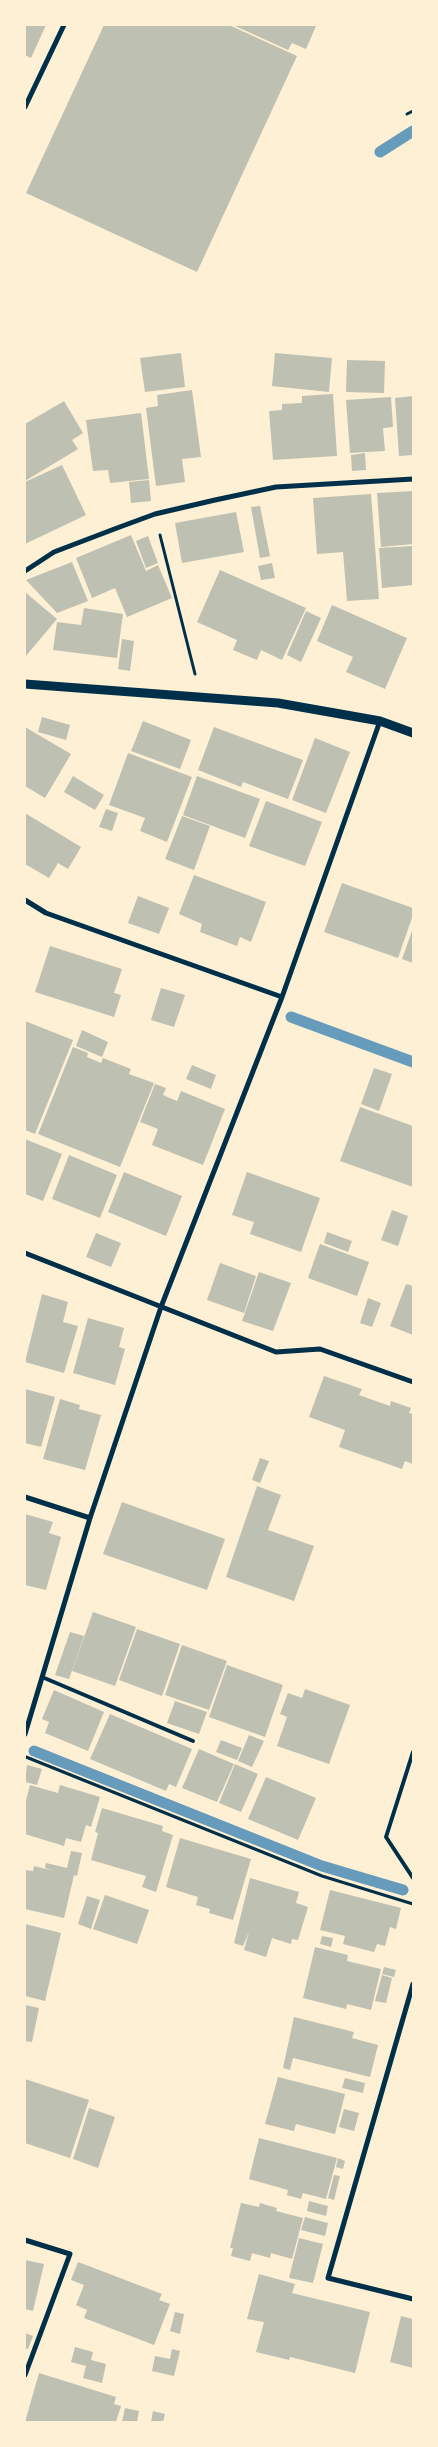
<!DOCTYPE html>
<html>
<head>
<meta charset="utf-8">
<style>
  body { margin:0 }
  #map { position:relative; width:438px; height:2447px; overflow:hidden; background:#fdf0d5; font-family:Georgia,serif }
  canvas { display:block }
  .frame { position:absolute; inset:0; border:26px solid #fdf0d5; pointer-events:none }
</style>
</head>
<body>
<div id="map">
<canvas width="438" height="2447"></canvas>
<div class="frame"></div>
</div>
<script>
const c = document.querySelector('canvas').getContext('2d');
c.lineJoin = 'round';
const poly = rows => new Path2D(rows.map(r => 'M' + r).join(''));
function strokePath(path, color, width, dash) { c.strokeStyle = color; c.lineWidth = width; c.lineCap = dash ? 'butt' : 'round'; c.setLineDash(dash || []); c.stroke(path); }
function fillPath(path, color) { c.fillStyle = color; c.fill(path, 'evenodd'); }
const stream = poly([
  [380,152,413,131],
  [291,1017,413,1062],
  [34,1751,322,1866,403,1890]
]);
const building = poly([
  [25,25,46,25,31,58,25,55],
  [104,25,229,25,297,56,197,272,26,193],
  [233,25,313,25,316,26,306,49,292,43,288,50],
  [181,353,185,387,145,392,140,358],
  [275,353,332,358,329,392,272,386],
  [347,360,385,361,384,393,346,392],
  [192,390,201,457,182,459,185,482,156,486,146,408,158,406,157,395],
  [333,394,337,456,273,460,269,411,282,410,282,404,302,403,302,396],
  [413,396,413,455,399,456,395,398],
  [391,397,393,427,383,428,385,451,350,453,346,400],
  [64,401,83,433,72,440,78,449,25,481,25,424],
  [141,413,149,479,110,483,108,470,93,471,86,420],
  [365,453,366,470,352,471,351,455],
  [62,465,86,515,25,544,25,482],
  [149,480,151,501,131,503,129,482],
  [413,491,413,544,381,547,377,493],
  [371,494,379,599,347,601,343,552,317,554,313,498],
  [260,506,270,556,260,558,251,507],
  [236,512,244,552,182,563,175,523],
  [131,535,146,571,158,565,172,598,127,617,115,588,92,598,76,558],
  [148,536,158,563,146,568,136,541],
  [413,546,413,585,382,588,379,548],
  [72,562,88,601,57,613,26,580],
  [272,563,275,578,261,580,258,566],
  [220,570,306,608,282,660,261,650,257,660,233,650,237,640,197,622],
  [25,592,57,619,25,657],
  [332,605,407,638,385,689,346,672,353,657,317,641],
  [84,608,123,614,117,658,53,650,57,622,81,625],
  [306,611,321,618,301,662,287,655],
  [122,639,134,641,130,671,118,669],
  [42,717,70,725,66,740,38,732],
  [143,721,191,740,180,769,131,751],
  [25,727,71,754,45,798,25,786],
  [214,727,303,760,288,799,243,782,241,787,198,770],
  [315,738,350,752,326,813,292,800],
  [128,753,192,777,167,842,140,831,145,818,109,805],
  [73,776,104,795,95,810,64,792],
  [197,776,260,799,245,838,183,815],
  [266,801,322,822,305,866,249,846],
  [106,809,118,813,112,831,99,827],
  [25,813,81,847,68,869,58,863,49,878,25,864],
  [182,816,210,826,194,870,165,859],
  [194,875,266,902,251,942,240,937,237,946,200,932,202,924,179,914],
  [342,883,413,908,413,915,398,958,324,932],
  [138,896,169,908,159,934,128,923],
  [413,928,413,963,402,959],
  [50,946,122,969,114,993,121,995,114,1017,35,992],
  [161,988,185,995,174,1027,151,1020],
  [25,1021,73,1040,35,1134,25,1130],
  [82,1030,108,1042,102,1057,76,1046],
  [73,1047,88,1053,87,1057,101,1063,103,1058,131,1069,129,1074,154,1083,120,1167,38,1134],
  [192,1065,216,1075,211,1089,186,1079],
  [374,1068,392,1074,379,1111,361,1104],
  [155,1084,166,1088,163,1095,177,1101,181,1091,225,1109,203,1165,152,1145,158,1129,140,1122],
  [360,1107,413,1126,413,1187,340,1161],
  [25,1139,62,1154,43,1201,25,1194],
  [69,1155,117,1175,100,1218,52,1199],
  [124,1172,182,1196,166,1236,108,1212],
  [247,1172,320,1198,301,1252,250,1234,254,1222,232,1215],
  [392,1210,408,1216,398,1246,381,1240],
  [327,1232,352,1241,348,1252,324,1243],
  [96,1233,121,1243,111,1267,86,1257],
  [320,1244,369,1262,357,1296,308,1278],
  [220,1263,256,1276,244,1313,207,1300],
  [259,1272,291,1283,273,1331,242,1321],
  [406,1284,413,1286,413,1335,390,1326],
  [42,1294,68,1302,63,1322,78,1326,64,1373,25,1362],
  [368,1298,381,1303,372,1327,360,1323],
  [88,1318,124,1328,119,1347,125,1349,115,1385,73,1373],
  [324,1376,362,1389,359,1395,390,1406,391,1401,411,1408,409,1413,413,1414,413,1464,405,1461,402,1469,339,1447,345,1430,309,1417],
  [25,1389,55,1397,41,1447,25,1443],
  [60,1399,80,1405,79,1409,101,1415,85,1470,43,1459],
  [260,1458,269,1461,260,1483,252,1480],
  [257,1486,281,1495,268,1530,314,1546,294,1601,226,1577],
  [122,1502,225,1539,207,1590,103,1554],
  [25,1514,53,1522,49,1533,61,1537,46,1590,25,1585],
  [93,1612,136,1627,115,1686,72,1671],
  [137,1629,180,1644,162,1696,119,1680],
  [70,1632,84,1636,69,1679,55,1675],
  [182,1645,227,1661,209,1710,165,1695],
  [227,1665,283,1685,265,1737,209,1717],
  [305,1689,350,1705,329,1764,277,1746,287,1717,280,1714,288,1693,302,1698],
  [54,1690,104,1712,88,1751,45,1733,49,1722,42,1719],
  [175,1701,207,1712,199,1734,167,1723],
  [110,1714,192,1749,176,1787,169,1784,166,1791,90,1759],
  [249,1735,264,1741,252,1767,238,1761],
  [221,1740,242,1748,237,1760,216,1752],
  [199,1749,234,1764,217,1802,182,1788],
  [235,1764,258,1774,241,1812,219,1803],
  [27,1765,42,1769,37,1785,25,1782],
  [266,1777,316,1798,298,1840,248,1819],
  [30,1785,58,1793,60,1785,100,1797,91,1827,86,1825,81,1842,66,1838,64,1846,25,1834,25,1804],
  [102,1808,163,1826,162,1831,173,1835,156,1892,142,1887,146,1876,91,1860,98,1833,95,1832],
  [180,1838,251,1859,233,1920,209,1913,210,1909,196,1905,198,1897,166,1887],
  [71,1851,82,1853,77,1876,74,1875,64,1918,25,1909,25,1870,33,1871,34,1866,54,1871,45,1868,46,1863,67,1868],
  [250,1878,299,1892,296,1903,308,1907,298,1940,292,1939,291,1944,272,1938,266,1957,244,1950,249,1932,243,1946,234,1943],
  [330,1890,401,1908,396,1929,390,1927,385,1946,377,1944,374,1952,343,1944,345,1936,320,1930],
  [105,1895,149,1910,137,1944,93,1929],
  [87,1896,100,1900,91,1929,78,1924],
  [25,1924,61,1933,45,2001,25,1996],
  [322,1936,333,1938,331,1947,320,1944],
  [315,1947,348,1955,347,1961,381,1969,371,2010,347,2004,346,2009,303,1998],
  [384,1967,396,1970,394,1977,382,1974],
  [382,1975,392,1978,386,2003,375,2001],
  [25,2005,39,2008,32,2042,25,2041],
  [294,2017,354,2032,352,2038,378,2045,370,2077,293,2058,290,2070,283,2068],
  [278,2077,345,2094,335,2134,296,2124,294,2131,265,2124],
  [345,2078,365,2083,363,2093,342,2088],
  [25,2079,89,2100,70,2158,25,2143],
  [89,2108,115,2117,98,2168,73,2159],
  [344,2109,359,2113,354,2131,339,2127],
  [259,2138,337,2158,326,2199,303,2193,301,2199,287,2195,288,2190,249,2179],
  [338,2158,345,2161,343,2169,336,2167],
  [334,2175,340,2176,334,2200,328,2198],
  [309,2201,328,2206,326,2216,307,2211],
  [241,2203,259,2207,260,2203,277,2208,276,2211,303,2218,292,2259,271,2253,270,2258,252,2253,250,2261,231,2256,233,2248,230,2248],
  [305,2217,328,2223,325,2236,301,2230],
  [299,2238,323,2244,313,2283,289,2278],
  [25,2260,44,2264,33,2311,25,2309],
  [78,2262,162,2294,159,2300,170,2304,154,2345,84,2318,87,2310,76,2305,84,2285,71,2280],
  [259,2274,295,2284,292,2293,370,2312,355,2373,290,2357,289,2360,256,2352,264,2322,247,2319],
  [175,2312,184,2314,180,2334,170,2331],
  [401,2316,413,2319,413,2368,390,2362],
  [25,2333,33,2336,28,2349,25,2348],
  [75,2347,93,2352,91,2360,106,2364,102,2383,83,2378,86,2366,71,2362],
  [172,2349,180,2351,174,2376,152,2371,155,2356,170,2359],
  [39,2373,116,2397,114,2404,121,2406,116,2422,25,2422],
  [125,2408,139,2411,137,2422,122,2422],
  [153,2411,165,2414,163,2422,151,2422]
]);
const path = poly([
  [407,114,413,111],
  [160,535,195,674],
  [26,1757,322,1876,413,1904]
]);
const service = poly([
  [42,1677,193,1741],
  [413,1752,386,1837,413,1878]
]);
const minor = poly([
  [25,107,64,25],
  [25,571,54,552,117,528,155,514,215,500,276,487,413,479],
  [25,900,46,913,282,997],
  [25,1253,276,1352,320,1349,413,1382],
  [25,1497,90,1518],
  [25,1734,90,1518,161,1307,282,997,380,721],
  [413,1984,328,2278,413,2299],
  [25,2240,70,2254,25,2375]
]);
const tertiary = poly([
  [25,684,278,703,380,721,413,733]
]);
strokePath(stream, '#669bbc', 11);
fillPath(building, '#bec0b2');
strokePath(path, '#003049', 3);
strokePath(service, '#003049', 4);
strokePath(minor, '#003049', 5);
strokePath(tertiary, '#003049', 9);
</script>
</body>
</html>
